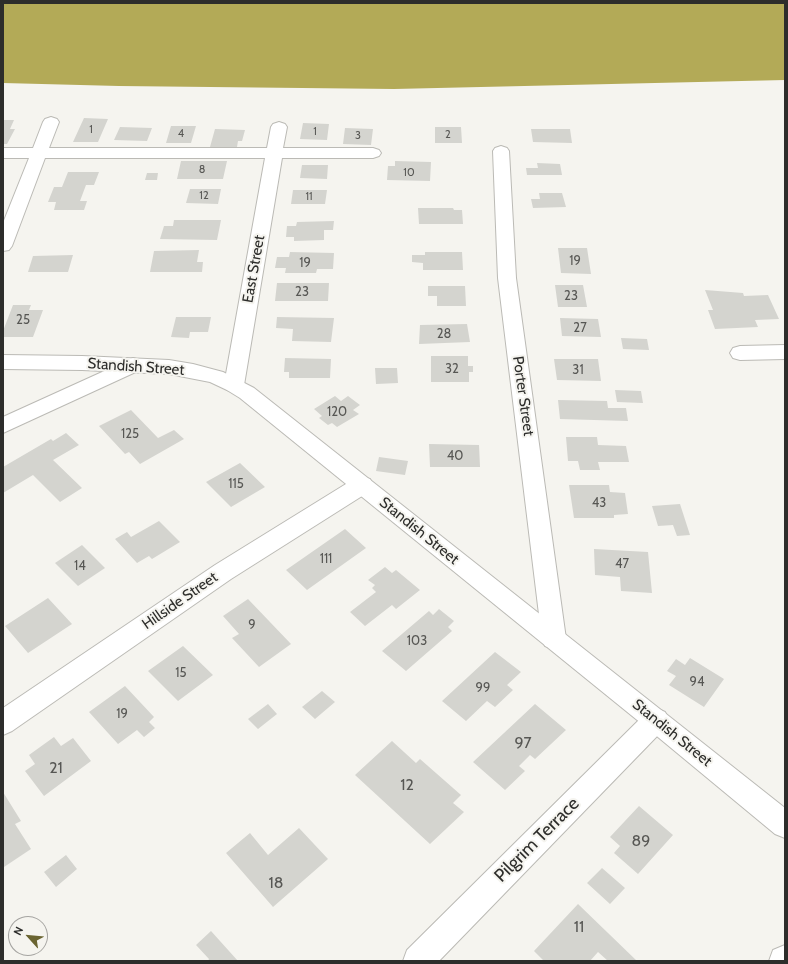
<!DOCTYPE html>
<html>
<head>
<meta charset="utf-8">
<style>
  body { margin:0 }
  #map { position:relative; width:788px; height:964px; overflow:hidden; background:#f5f4ef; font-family:Cabin,sans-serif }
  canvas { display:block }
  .frame { position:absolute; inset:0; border:4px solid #2d2d2b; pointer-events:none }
  .north { position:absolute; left:8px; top:916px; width:40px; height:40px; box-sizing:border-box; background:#f5f4ef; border:1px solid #a5a4a1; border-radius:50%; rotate:297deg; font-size:11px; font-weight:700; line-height:16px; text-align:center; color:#2d2d2b }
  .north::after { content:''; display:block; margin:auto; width:14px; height:18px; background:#6a6431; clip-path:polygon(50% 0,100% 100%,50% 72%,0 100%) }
</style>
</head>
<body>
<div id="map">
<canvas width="788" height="964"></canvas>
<div class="frame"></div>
<div class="north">N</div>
</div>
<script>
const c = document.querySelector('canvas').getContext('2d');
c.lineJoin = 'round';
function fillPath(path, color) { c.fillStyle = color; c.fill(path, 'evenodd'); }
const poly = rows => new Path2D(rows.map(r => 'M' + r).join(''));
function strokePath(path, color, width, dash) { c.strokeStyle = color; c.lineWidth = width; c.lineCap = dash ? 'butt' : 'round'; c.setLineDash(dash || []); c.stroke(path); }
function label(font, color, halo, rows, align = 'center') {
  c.font = font + ' Cabin,sans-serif'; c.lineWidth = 4; c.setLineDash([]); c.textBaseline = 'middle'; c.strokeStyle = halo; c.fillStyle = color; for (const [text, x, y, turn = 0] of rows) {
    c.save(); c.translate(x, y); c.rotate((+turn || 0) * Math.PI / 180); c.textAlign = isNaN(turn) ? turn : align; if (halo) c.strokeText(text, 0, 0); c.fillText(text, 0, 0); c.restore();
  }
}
const water = poly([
  [3,3,785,3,785,80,394,89,119,86,3,83]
]);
const building = poly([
  [84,118,108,119,98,142,73,142],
  [3,120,14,120,10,129,15,129,7,144,3,144],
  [303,123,329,124,327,140,300,139],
  [171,126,196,126,191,143,166,143],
  [120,127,152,128,147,141,114,140],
  [435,127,461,127,462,143,435,143],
  [345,128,373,129,371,145,343,144],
  [215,129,245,130,242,141,238,141,237,147,210,147],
  [531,129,570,129,572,143,533,142],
  [181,161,227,161,223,179,177,179],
  [395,161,431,162,430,181,387,180,388,166,395,166],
  [537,163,560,164,562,175,527,175,526,168,538,168],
  [302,165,328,165,327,179,300,178],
  [68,172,99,172,94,185,86,185,80,201,87,201,84,210,54,210,56,202,48,202,54,187,62,187],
  [147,173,158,173,157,180,145,180],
  [190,189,221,189,218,204,186,203],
  [293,190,327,190,325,204,291,204],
  [539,193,562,193,566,207,533,208,531,199,540,199],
  [418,208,453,208,454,210,462,210,463,224,419,224],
  [174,220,221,220,217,240,160,239,164,226,173,226],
  [334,221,333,230,324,230,324,240,294,241,294,237,286,237,287,226,296,226,297,222],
  [558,248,587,248,591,274,561,273],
  [199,250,197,262,203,262,202,272,150,272,154,251],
  [290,252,334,253,333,269,317,269,316,273,285,273,286,268,275,268,277,257,289,257],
  [425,252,462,252,463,270,423,270,423,263,412,262,412,255,425,255],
  [73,255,68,272,28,272,33,256],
  [277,283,329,283,328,301,275,301],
  [555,285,583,285,587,307,558,307],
  [428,286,465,286,466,306,437,306,437,296,428,296],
  [705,290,743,293,744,296,768,295,779,319,755,320,758,327,715,329,708,310,713,310],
  [13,305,31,305,29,310,43,310,33,337,3,337,3,331],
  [176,317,211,317,208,332,190,332,189,338,171,337],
  [277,317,334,318,331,342,292,341,293,329,276,328],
  [560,318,598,319,601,337,562,336],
  [467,324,470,342,419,344,420,325],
  [621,338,647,339,649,350,623,349],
  [431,356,468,356,468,366,473,366,473,372,469,372,469,382,431,382],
  [285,358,331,359,330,378,289,378,289,372,284,372],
  [554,359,598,359,601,381,557,380],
  [375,368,397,368,398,383,376,384],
  [615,390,641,391,643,403,617,402],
  [335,396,341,401,348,396,360,405,353,410,359,414,337,427,332,423,328,425,319,418,322,416,314,409],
  [558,400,607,401,608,408,626,408,628,421,560,419],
  [131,410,158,438,174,430,184,439,140,464,129,452,125,454,99,426],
  [66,433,79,445,53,460,82,488,60,502,33,475,3,493,3,467,51,439,53,441],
  [566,437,597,437,598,445,626,446,629,462,598,462,600,470,580,470,578,461,568,461],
  [429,444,479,445,480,467,430,467],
  [379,457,408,461,405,475,376,471],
  [240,463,265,487,231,507,206,482],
  [569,485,609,485,610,492,625,493,628,514,614,515,614,518,574,518],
  [680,504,690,535,677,536,673,525,658,526,652,506],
  [159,521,180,542,152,559,149,556,137,563,115,539,127,532,131,537],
  [345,529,366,548,307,590,286,570],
  [82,545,105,568,78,586,55,563],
  [594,549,648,552,652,593,621,591,620,577,595,575],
  [385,567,392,573,396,570,420,590,396,609,392,605,365,626,350,612,376,592,372,588,375,585,368,580],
  [48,598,72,624,28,653,5,626],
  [248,599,291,644,259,667,232,638,239,634,223,616],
  [439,609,454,621,448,627,452,631,406,671,382,651,429,611,433,615],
  [183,646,213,675,178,701,148,671],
  [495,652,521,672,507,685,513,690,495,707,487,701,466,721,442,701],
  [690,658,724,679,704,707,669,685,676,676,667,671,676,659,685,665],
  [125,686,154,717,149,722,155,728,144,737,137,730,118,744,89,712],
  [322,691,335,702,315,719,302,707],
  [268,704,277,714,258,729,248,719],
  [535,704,566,730,535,759,530,755,519,766,525,771,505,790,473,762],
  [54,737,61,746,73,738,91,761,44,796,25,771,35,764,29,755],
  [392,741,416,763,420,759,461,795,453,803,464,812,430,844,355,775],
  [3,792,21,821,15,824,31,849,4,867],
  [639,806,673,835,638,874,614,853,620,846,610,837],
  [299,828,328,859,273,907,226,853,250,833,268,855],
  [66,855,77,869,56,887,44,872],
  [602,868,625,888,610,904,587,883],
  [578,904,637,961,608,961,598,952,590,961,544,961,534,951],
  [211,931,238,961,208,961,209,959,196,945]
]);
const street = poly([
  [51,117,57,119,59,122,49,148,267,148,271,127,273,124,279,122,285,124,287,127,283,148,373,148,379,150,381,153,379,156,373,158,282,158,244,385,241,390,234,392,227,390,224,385,265,158,45,158,12,246,9,250,3,251,3,223,29,158,3,158,3,148,33,148,43,122,45,119,51,117],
  [501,146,507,148,509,151,516,278,566,639,563,646,554,649,545,646,542,639,498,278,493,151,495,148,501,146],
  [785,345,785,359,740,360,733,358,730,353,733,348,740,346,785,345],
  [133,358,140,360,143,365,140,370,3,433,3,417,133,358],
  [362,477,370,479,373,485,370,491,231,579,12,731,3,735,3,708,215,565,354,479,362,477],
  [656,708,665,712,669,720,665,728,439,961,403,961,407,950,647,712,656,708],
  [785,945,785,961,769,961,773,950,785,945]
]);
const secondary = poly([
  [3,355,82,356,169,360,193,364,223,372,254,388,785,808,785,838,775,834,647,728,240,398,227,390,210,382,169,374,82,370,3,369,3,355]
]);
const farNumbernames = [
  ["1",91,130],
  ["1",315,132],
  ["4",181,134],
  ["2",448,135],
  ["3",358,136],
  ["8",202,170],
  ["10",409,173],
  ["12",204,196],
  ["11",309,197]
];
const numberNames = [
  ["19",575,261],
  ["19",305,263],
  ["23",302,292],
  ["23",571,296],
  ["25",23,320],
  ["27",580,328],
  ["28",444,334],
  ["32",452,369],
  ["31",578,370],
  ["120",337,412],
  ["125",130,434],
  ["40",455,456],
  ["115",236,484],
  ["43",599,503],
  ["111",326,559],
  ["47",622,564],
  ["14",80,566],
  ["9",252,625],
  ["103",417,641],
  ["15",181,673],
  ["94",697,682],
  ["99",483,688],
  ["19",122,714]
];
const streetNames = [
  ["East Street",254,269,-80],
  ["Standish Street",136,367,4],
  ["Porter Street",523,396,82],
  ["Standish Street",419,531,39],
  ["Hillside Street",180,601,-35],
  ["Standish Street",672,733,39]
];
const nearNumbernames = [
  ["97",523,743],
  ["21",56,768],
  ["12",407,785],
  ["89",641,841],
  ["18",276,883],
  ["11",579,927]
];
const nearStreetnames = [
  ["Pilgrim Terrace",537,840,-45]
];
fillPath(water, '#b3aa57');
fillPath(building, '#d4d4cf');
strokePath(street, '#bbbab5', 2);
strokePath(secondary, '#bbbab5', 2);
fillPath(street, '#fff');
fillPath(secondary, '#fff');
label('11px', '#575754', null, farNumbernames);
label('13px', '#575754', null, numberNames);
label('15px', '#2d2d2b', '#f5f4ef', streetNames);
label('16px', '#575754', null, nearNumbernames);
label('18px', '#2d2d2b', '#f5f4ef', nearStreetnames);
</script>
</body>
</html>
